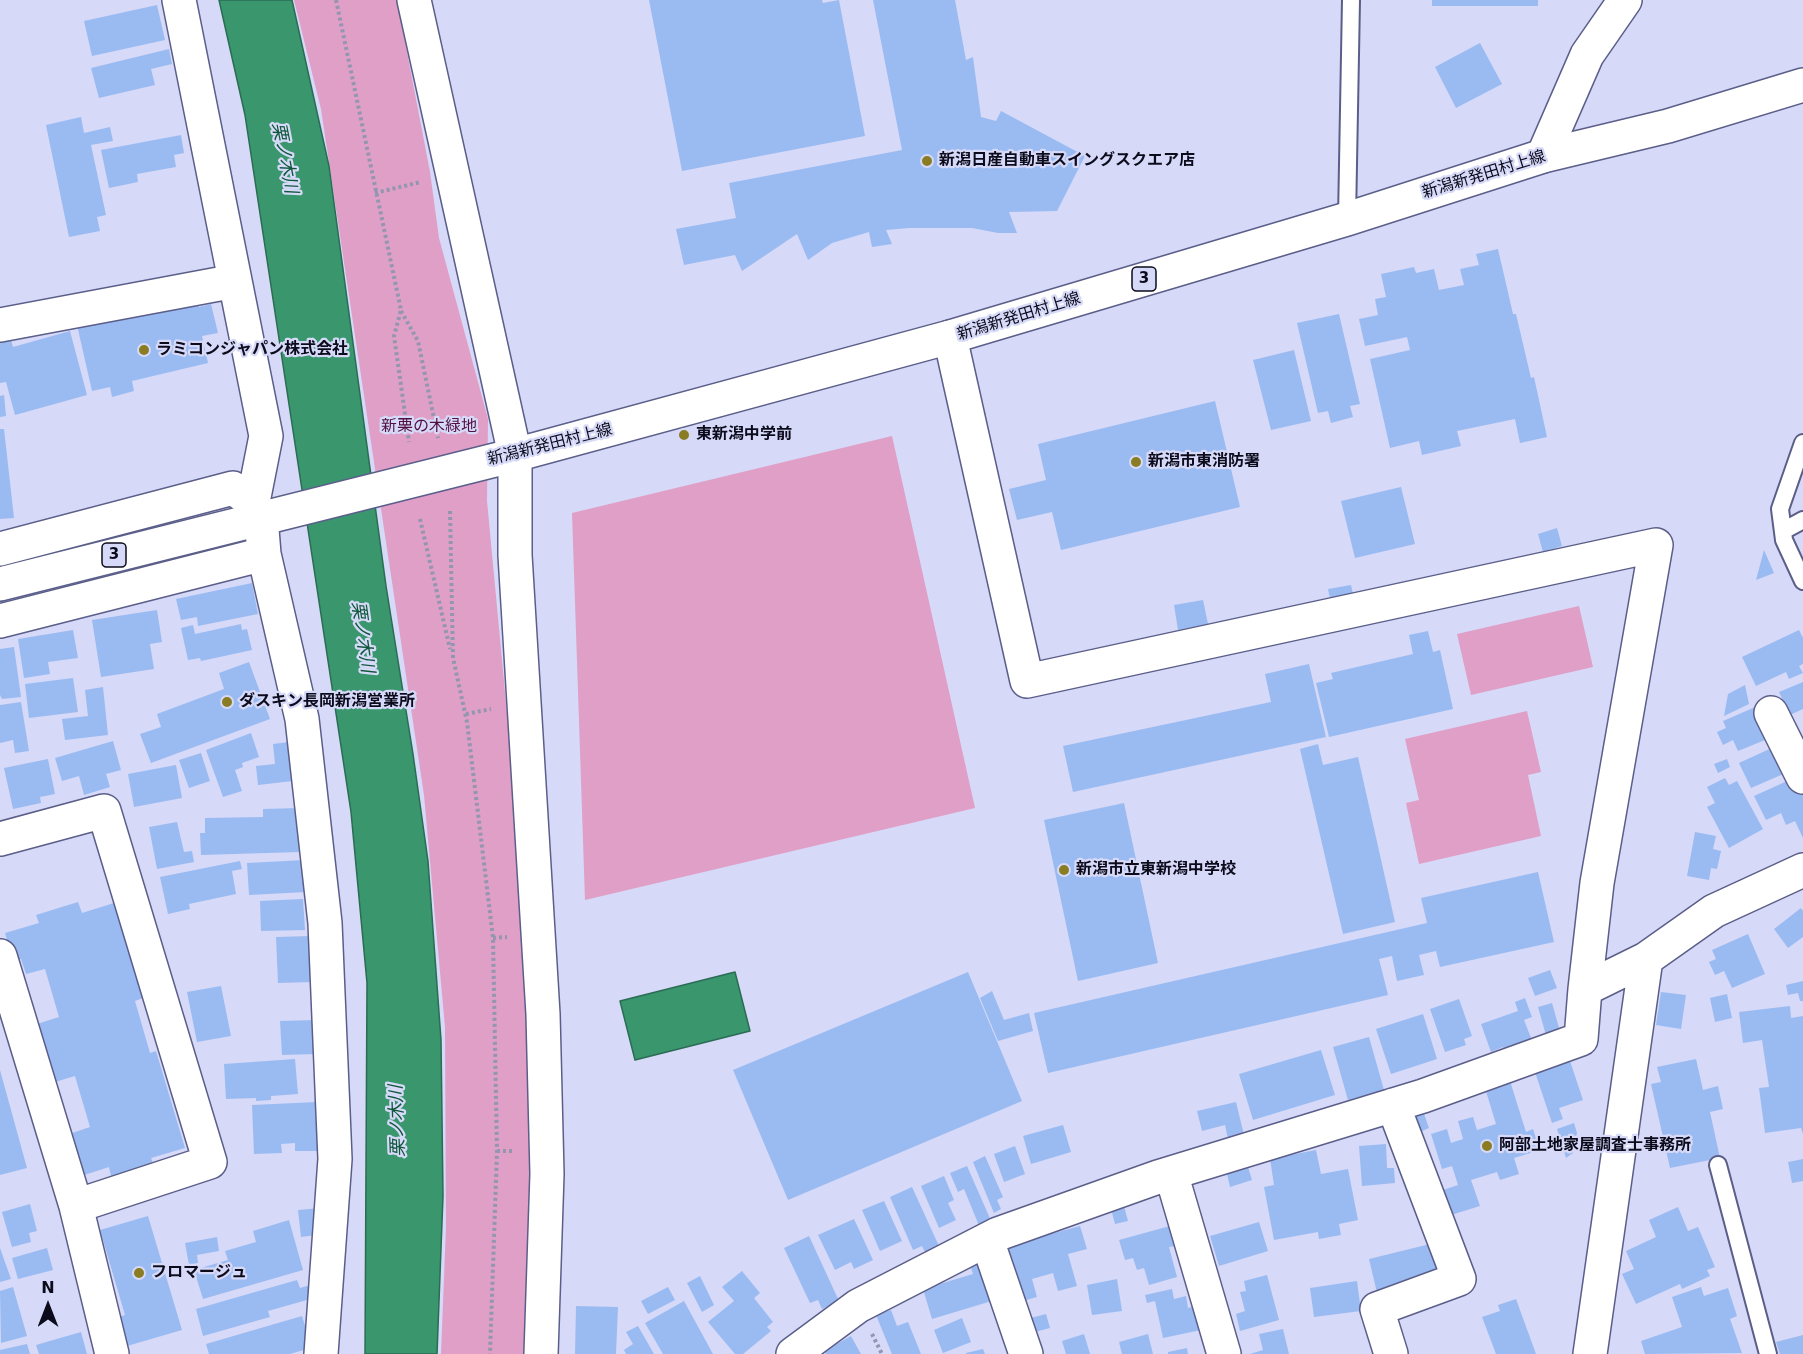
<!DOCTYPE html>
<html>
<head>
<meta charset="utf-8">
<style>
  body { margin:0 }
  #map { position:relative; width:1803px; height:1354px; overflow:hidden; background:#d6d9f7; font-family:"DejaVu Sans",sans-serif }
  canvas { display:block }
  .north { position:absolute; left:18px; top:1276px; width:60px; height:60px; -webkit-text-stroke:4px #d6d9f7; paint-order:stroke; rotate:0deg; font-size:16px; font-weight:700; line-height:24px; text-align:center; color:#0b0b1c }
  .north::after { content:''; display:block; margin:auto; width:21px; height:27px; background:#0b0b1c; clip-path:polygon(50% 0,100% 100%,50% 72%,0 100%) }
</style>
</head>
<body>
<div id="map">
<canvas width="1803" height="1354"></canvas>
<div class="north">N</div>
</div>
<script>
const c = document.querySelector('canvas').getContext('2d');
c.lineJoin = 'round';
function fillPath(path, color) { c.fillStyle = color; c.fill(path, 'evenodd'); }
const poly = rows => new Path2D(rows.map(r => 'M' + r).join(''));
function strokePath(path, color, width, dash) { c.strokeStyle = color; c.lineWidth = width; c.lineCap = dash ? 'butt' : 'round'; c.setLineDash(dash || []); c.stroke(path); }
function label(font, color, halo, rows, align = 'center') {
  c.font = font + ' "DejaVu Sans","Noto Sans JP",sans-serif'; c.lineWidth = 4.5; c.setLineDash([]); c.textBaseline = 'middle'; c.strokeStyle = halo; c.fillStyle = color; for (const [text, x, y, turn = 0] of rows) {
    c.save(); c.translate(x, y); c.rotate((+turn || 0) * Math.PI / 180); c.textAlign = isNaN(turn) ? turn : align; if (halo) c.strokeText(text, 0, 0); c.fillText(text, 0, 0); c.restore();
  }
}
const green = poly([
  [294,0,397,0,430,172,439,238,488,419,487,501,507,713,527,946,535,1156,526,1354,441,1354,446,1227,445,1027,424,795,321,109],
  [892,436,975,808,585,900,572,513],
  [1579,606,1593,667,1471,695,1457,634],
  [1527,711,1541,772,1528,775,1541,836,1419,864,1406,803,1419,800,1405,739]
]);
const water = poly([
  [219,0,292,0,329,166,386,586,413,754,428,861,441,1040,443,1196,437,1354,365,1354,367,983,351,812,245,115,219,0],
  [735,972,750,1031,635,1060,620,1001,735,972]
]);
const building = poly([
  [649,0,822,0,823,3,839,0,865,136,682,171],
  [873,0,955,0,966,60,973,57,981,117,996,121,1001,111,1085,156,1057,211,1009,212,1017,233,998,233,972,228,909,228,886,230,892,244,872,247,869,232,832,243,808,260,797,234,742,271,735,255,684,265,676,229,736,218,729,183,902,150],
  [1432,0,1538,0,1538,6,1432,6],
  [157,5,165,40,92,56,84,21],
  [1480,43,1502,84,1456,108,1435,67],
  [169,49,172,64,151,69,155,85,99,98,91,68],
  [81,117,84,133,110,127,113,141,91,145,106,215,97,217,100,231,69,237,46,125],
  [181,135,184,153,174,155,176,167,137,174,138,182,109,188,101,150],
  [1498,249,1513,314,1516,314,1531,378,1534,377,1547,437,1520,443,1515,419,1457,431,1461,446,1422,455,1419,441,1390,448,1370,359,1410,350,1407,337,1365,346,1359,319,1378,315,1375,299,1386,297,1381,274,1414,267,1416,273,1434,269,1439,290,1464,285,1460,269,1479,265,1476,254],
  [197,297,199,307,211,304,218,333,202,336,208,363,132,381,134,391,112,397,110,387,92,391,77,325],
  [1339,314,1360,404,1350,406,1353,417,1331,423,1328,411,1318,413,1297,323],
  [70,331,87,395,15,415,6,382,0,383,0,339,10,336,13,347],
  [1294,350,1311,421,1271,430,1253,360],
  [4,395,6,416,0,417,0,396],
  [1215,401,1240,507,1061,550,1052,512,1017,520,1009,489,1046,480,1038,444],
  [0,429,4,429,14,518,0,519],
  [1401,487,1415,544,1355,558,1341,501],
  [1557,528,1562,546,1543,552,1538,534],
  [1764,550,1774,573,1756,580],
  [252,583,258,614,198,626,197,617,181,620,176,599],
  [1351,585,1355,603,1332,608,1328,589],
  [1203,600,1208,624,1178,630,1174,605],
  [157,610,162,642,150,644,154,669,101,677,92,620],
  [241,624,242,630,247,629,252,650,201,661,200,658,188,660,181,628,193,625,195,634],
  [73,630,78,658,48,662,50,674,24,678,18,639],
  [1799,630,1803,638,1803,664,1799,666,1803,673,1789,679,1786,672,1756,686,1742,657],
  [1428,631,1433,652,1440,650,1453,709,1329,737,1316,683,1333,679,1331,673,1413,654,1409,635],
  [14,647,21,697,2,699,0,695,0,649],
  [249,662,270,719,151,763,140,734,161,727,157,714,224,689,219,673],
  [1309,664,1326,737,1073,792,1063,746,1271,702,1265,674],
  [73,678,78,712,29,718,25,684],
  [1803,682,1803,709,1790,715,1779,692],
  [1745,685,1749,704,1724,716,1728,694],
  [103,687,108,735,65,740,62,719,88,716,85,690],
  [21,702,29,751,15,753,13,740,0,743,0,705],
  [1760,705,1759,725,1765,740,1738,751,1733,740,1723,745,1717,732,1726,728,1723,721],
  [251,733,259,757,242,763,243,767,235,770,242,791,223,797,206,750],
  [113,741,121,770,106,774,110,787,84,795,79,776,62,781,55,758],
  [289,742,293,781,258,785,256,766,275,764,273,744],
  [1318,744,1323,765,1358,757,1395,922,1343,934,1300,749],
  [1776,746,1788,772,1751,788,1739,763],
  [201,753,210,781,189,788,179,760],
  [48,759,55,794,40,797,41,803,13,809,4,768],
  [1727,759,1730,767,1718,773,1714,764],
  [176,765,182,798,134,807,128,774],
  [1796,777,1803,792,1803,838,1795,821,1786,825,1781,813,1766,820,1754,796],
  [1725,778,1729,785,1737,781,1763,829,1729,848,1707,807,1715,803,1707,787],
  [1124,803,1158,963,1078,981,1044,820],
  [299,808,300,852,201,855,200,833,205,833,205,818,263,817,263,809],
  [177,822,184,852,192,851,194,862,157,869,149,827],
  [1695,832,1716,836,1713,849,1721,851,1717,869,1711,868,1709,880,1687,876],
  [305,860,306,892,249,895,247,863],
  [240,861,242,869,232,871,236,894,189,904,190,909,168,914,160,877],
  [1538,872,1554,942,1440,967,1436,951,1419,955,1424,975,1397,981,1392,956,1379,959,1388,995,1048,1073,1034,1013,1427,923,1421,898],
  [303,899,305,930,261,931,260,901],
  [78,902,82,913,114,903,143,998,135,1001,150,1053,156,1051,185,1148,151,1158,153,1163,111,1176,109,1167,75,1178,69,1134,90,1127,75,1076,55,1082,37,1024,59,1017,45,969,26,974,21,959,13,961,5,933,39,923,36,915],
  [1801,908,1803,911,1803,937,1788,948,1774,929],
  [1748,934,1765,974,1732,988,1724,971,1715,975,1709,962,1716,959,1712,950],
  [311,936,313,982,278,983,276,937],
  [1550,970,1557,988,1535,996,1528,978],
  [968,972,1022,1101,788,1200,733,1070],
  [1803,981,1803,1001,1800,1001,1798,993,1788,995,1786,985],
  [221,986,231,1036,197,1042,187,992],
  [992,991,1004,1020,1029,1013,1033,1031,998,1041,980,998],
  [1661,992,1686,995,1681,1029,1656,1025],
  [1727,994,1732,1018,1715,1022,1710,998],
  [1525,998,1532,1017,1524,1020,1533,1043,1505,1053,1503,1047,1491,1052,1481,1024,1518,1011,1515,1002],
  [1459,999,1472,1036,1464,1039,1466,1045,1445,1052,1430,1009],
  [1552,1003,1561,1035,1547,1039,1538,1007],
  [1790,1006,1791,1018,1803,1016,1803,1134,1801,1128,1765,1133,1759,1088,1769,1087,1762,1040,1743,1043,1739,1012],
  [1423,1014,1437,1059,1391,1074,1376,1029],
  [315,1020,316,1054,282,1055,280,1021],
  [1369,1037,1384,1090,1348,1100,1333,1047],
  [1321,1050,1335,1095,1253,1120,1239,1074],
  [1569,1058,1583,1100,1559,1108,1563,1119,1552,1123,1534,1069],
  [295,1059,298,1094,271,1096,271,1100,256,1101,256,1098,226,1099,224,1064],
  [1696,1059,1703,1090,1718,1086,1723,1109,1710,1112,1720,1158,1670,1168,1651,1084,1661,1082,1657,1067],
  [0,1070,27,1168,0,1175],
  [1510,1081,1526,1132,1533,1129,1540,1150,1514,1158,1519,1174,1500,1180,1497,1172,1471,1180,1480,1206,1451,1215,1443,1190,1458,1185,1452,1166,1442,1169,1431,1134,1447,1129,1451,1143,1463,1139,1458,1121,1473,1117,1477,1130,1496,1124,1485,1088],
  [317,1102,319,1151,295,1151,295,1143,281,1144,282,1153,254,1154,252,1105],
  [1236,1102,1244,1135,1228,1139,1225,1125,1202,1131,1197,1111],
  [1423,1111,1429,1128,1413,1135,1406,1118],
  [1574,1123,1577,1133,1573,1153,1566,1158,1557,1129],
  [1063,1125,1071,1152,1031,1164,1023,1136],
  [1386,1144,1387,1168,1394,1168,1395,1183,1362,1186,1359,1146],
  [1015,1146,1025,1174,1004,1182,994,1154],
  [1316,1150,1321,1174,1348,1169,1358,1220,1339,1224,1341,1235,1319,1239,1318,1232,1274,1240,1264,1187,1274,1185,1270,1159],
  [985,1156,1003,1197,997,1200,1001,1209,994,1213,973,1162],
  [1803,1159,1803,1181,1792,1183,1788,1162],
  [967,1166,992,1223,980,1228,964,1189,958,1192,950,1173],
  [1248,1167,1252,1180,1230,1187,1227,1174],
  [944,1176,954,1200,948,1203,956,1220,939,1228,921,1186],
  [912,1187,939,1246,925,1252,922,1246,913,1250,890,1197],
  [884,1201,902,1241,880,1251,862,1210],
  [30,1204,37,1231,29,1233,31,1242,12,1247,2,1212],
  [1124,1206,1128,1221,1115,1224,1111,1209],
  [1678,1207,1688,1231,1698,1227,1715,1267,1707,1270,1710,1276,1682,1289,1680,1284,1636,1304,1622,1274,1634,1269,1626,1251,1656,1237,1649,1220],
  [321,1208,324,1234,301,1237,298,1210],
  [148,1216,182,1330,127,1346,118,1317,125,1315,100,1230],
  [854,1219,873,1260,854,1269,851,1262,835,1270,818,1235],
  [289,1220,303,1270,203,1299,194,1270,228,1260,225,1251,256,1242,253,1231],
  [1259,1222,1268,1251,1219,1266,1210,1236],
  [1080,1226,1087,1249,1068,1254,1077,1286,1058,1291,1053,1273,1032,1279,1037,1297,1019,1302,1003,1247],
  [1170,1226,1176,1246,1169,1247,1177,1277,1149,1285,1144,1268,1137,1270,1133,1258,1125,1260,1119,1240],
  [809,1236,839,1301,822,1309,818,1300,810,1303,784,1248],
  [217,1237,219,1251,197,1255,198,1263,189,1265,185,1243],
  [1434,1243,1444,1279,1378,1297,1369,1259],
  [0,1248,11,1279,0,1282],
  [47,1248,53,1270,18,1279,12,1258],
  [983,1258,995,1300,932,1319,923,1289,973,1274,969,1262],
  [742,1271,760,1293,754,1298,773,1322,767,1327,771,1331,743,1354,735,1354,708,1322,734,1301,722,1287],
  [1267,1275,1279,1320,1240,1331,1236,1314,1245,1311,1240,1292,1246,1291,1244,1281],
  [700,1276,714,1305,702,1312,687,1283],
  [1117,1279,1122,1311,1092,1315,1087,1285],
  [297,1280,300,1288,310,1285,314,1298,268,1311,270,1317,203,1336,196,1309],
  [1357,1281,1361,1311,1314,1317,1310,1288],
  [13,1287,27,1336,1,1343,0,1291],
  [668,1287,675,1300,648,1314,641,1301],
  [1701,1287,1704,1296,1728,1288,1737,1316,1730,1319,1742,1353,1645,1354,1641,1341,1682,1327,1672,1297],
  [1172,1289,1174,1299,1186,1296,1188,1308,1196,1306,1201,1330,1163,1338,1155,1301,1147,1303,1145,1295],
  [1516,1299,1536,1354,1496,1354,1482,1317,1500,1311,1498,1305],
  [684,1301,713,1354,663,1354,645,1323],
  [576,1306,618,1307,616,1354,575,1354],
  [891,1310,897,1326,908,1322,921,1354,892,1354,876,1315],
  [1046,1314,1050,1328,1027,1334,1023,1320],
  [302,1316,307,1332,307,1349,290,1354,209,1354,206,1344],
  [962,1318,971,1342,943,1353,934,1330],
  [638,1326,654,1354,626,1354,624,1350,633,1344,626,1332],
  [1283,1329,1289,1354,1250,1354,1263,1350,1259,1334],
  [81,1332,87,1354,39,1354,36,1345],
  [1084,1334,1090,1354,1066,1354,1062,1341],
  [1148,1334,1153,1354,1122,1354,1119,1342],
  [1803,1335,1803,1354,1780,1354,1776,1342],
  [851,1336,861,1354,826,1354,824,1351],
  [27,1344,30,1354,0,1354,0,1350],
  [1187,1348,1188,1354,1168,1354,1168,1352],
  [983,1349,985,1354,966,1354,966,1353]
]);
const path = poly([
  [336,0,401,310,394,336,409,442],
  [375,193,421,182],
  [401,311,418,341,438,438],
  [450,511,453,658,467,722,493,938,497,1151,490,1354],
  [420,519,450,649],
  [466,714,491,709],
  [493,938,507,937],
  [497,1151,515,1151],
  [872,1334,882,1354]
]);
const service = poly([
  [1347,219,1351,0],
  [1803,443,1780,509,1784,540,1803,581],
  [1783,531,1803,520],
  [1718,1165,1768,1354]
]);
const minor = poly([
  [179,0,266,436,253,502,261,517,264,554,302,719,325,923,335,1159,321,1354],
  [414,0,515,455,515,555,543,1014,547,1174,541,1354],
  [1543,156,1587,55,1625,0],
  [0,325,235,281],
  [950,337,1027,681,1656,545,1597,883,1585,989],
  [0,549,233,488,253,502],
  [0,621,264,554],
  [1771,713,1803,777],
  [0,839,104,811,210,1162,76,1206],
  [0,956,76,1206,112,1354],
  [1171,1173,1224,1354],
  [987,1240,1026,1354],
  [793,1354,858,1306,998,1234,1158,1177,1423,1096,1581,1039,1585,989,1646,959,1714,911,1803,870],
  [1391,1354,1377,1309,1459,1279,1393,1105],
  [1590,1354,1646,959]
]);
const primary = poly([
  [0,584,515,455,950,337,1347,219,1543,156,1668,126,1803,85]
]);
const markers = [
  [927,161,6,"#897c22"],
  [144,350,6,"#897c22"],
  [684,435,6,"#897c22"],
  [1136,462,6,"#897c22"],
  [227,702,6,"#897c22"],
  [1064,870,6,"#897c22"],
  [1487,1146,6,"#897c22"],
  [139,1273,6,"#897c22"]
];
const shields = [
  [1144,279,24],
  [114,555,24]
];
const shieldNames = [
  ["3",1144,279],
  ["3",114,555]
];
const poiNames = [
  ["新潟日産自動車スイングスクエア店",939,161],
  ["ラミコンジャパン株式会社",156,350],
  ["東新潟中学前",696,435],
  ["新潟市東消防署",1148,462],
  ["ダスキン長岡新潟営業所",239,702],
  ["新潟市立東新潟中学校",1076,870],
  ["阿部土地家屋調査士事務所",1499,1146],
  ["フロマージュ",151,1273]
];
const streetNames = [
  ["新潟新発田村上線",1484,175,-17],
  ["新潟新発田村上線",1019,317,-17],
  ["新潟新発田村上線",550,445,-14]
];
const parkNames = [
  ["新栗の木緑地",429,427]
];
const waterNames = [
  ["栗ノ木川",284,158,79],
  ["栗ノ木川",362,637,82],
  ["栗ノ木川",398,1121,-92]
];
fillPath(green, '#df9fc7');
fillPath(water, '#39966d');
strokePath(water, '#2b6c55', 1.5);
fillPath(building, '#9abbf2');
strokePath(service, '#5b5e89', 20);
strokePath(minor, '#5b5e89', 36);
strokePath(primary, '#5b5e89', 36);
strokePath(path, '#9496b0', 4, [3, 3]);
strokePath(service, '#fff', 16);
strokePath(minor, '#fff', 33);
strokePath(primary, '#fff', 33);
for (const [x, y, r, color] of markers) { const dot = new Path2D(); dot.arc(x, y, r, 0, 2 * Math.PI); c.fillStyle = color; c.fill(dot); strokePath(dot, '#d6d9f7', 2); }
for (const [x, y, w] of shields) { const box = new Path2D(); box.roundRect(x - w / 2, y - 12, w, 24, 4.5); c.fillStyle = '#d6d9f7'; c.fill(box); strokePath(box, '#0b0b1c', 1.5); }
label('bold 15px', '#0b0b1c', null, shieldNames);
label('bold 16px', '#0b0b1c', '#d6d9f7', poiNames, 'left');
label('16px', '#0b0b1c', '#d6d9f7', streetNames);
label('16px', '#510f3f', '#d6d9f7', parkNames);
label('italic 18px', '#0f573a', '#d6d9f7', waterNames);
</script>
</body>
</html>
